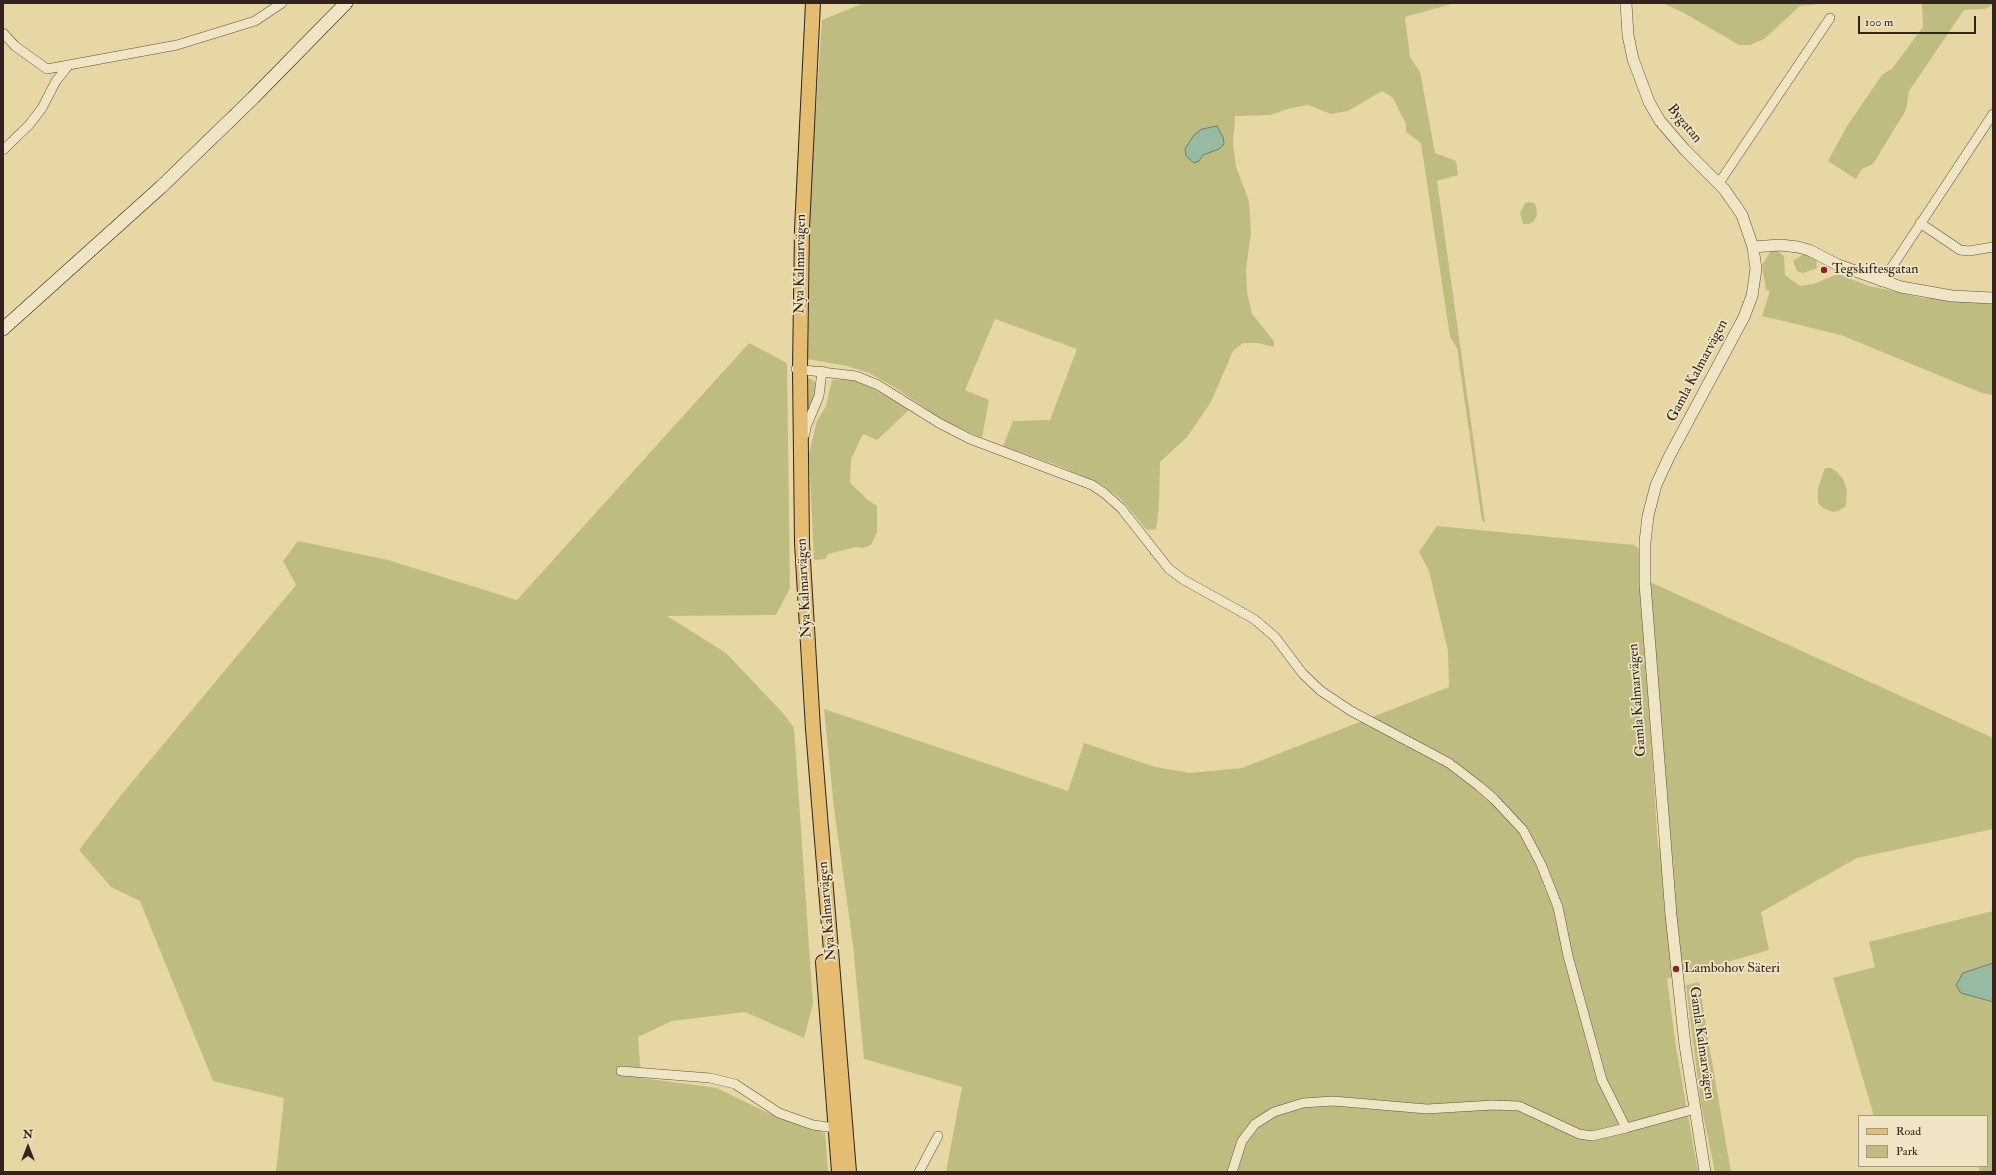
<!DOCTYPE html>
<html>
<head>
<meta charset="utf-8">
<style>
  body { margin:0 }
  #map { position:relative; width:1996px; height:1175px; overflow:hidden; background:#e7d7a5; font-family:"IM FELL Double Pica",serif }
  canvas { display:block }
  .frame { position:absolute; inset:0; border:4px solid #31231d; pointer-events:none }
  .legend { position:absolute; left:1858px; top:1115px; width:130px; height:52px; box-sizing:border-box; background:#efe5c4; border:1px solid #a39781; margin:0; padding:5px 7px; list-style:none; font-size:12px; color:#31231d }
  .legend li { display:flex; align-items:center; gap:8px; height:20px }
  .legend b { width:20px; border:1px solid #a39781 }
  .north { position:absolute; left:8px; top:1127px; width:40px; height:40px; -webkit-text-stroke:3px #efe5c4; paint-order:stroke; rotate:0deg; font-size:11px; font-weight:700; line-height:16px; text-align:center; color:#31231d }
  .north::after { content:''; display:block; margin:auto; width:14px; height:18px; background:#31231d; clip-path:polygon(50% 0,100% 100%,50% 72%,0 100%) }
  .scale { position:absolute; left:1858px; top:16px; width:118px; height:18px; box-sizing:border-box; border:2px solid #31231d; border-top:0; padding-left:5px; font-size:12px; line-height:14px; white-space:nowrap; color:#31231d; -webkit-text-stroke:3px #efe5c4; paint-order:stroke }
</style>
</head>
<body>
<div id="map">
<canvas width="1996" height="1175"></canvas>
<div class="frame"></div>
<ul class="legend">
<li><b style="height:5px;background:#e4bc72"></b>Road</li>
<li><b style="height:11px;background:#bebc81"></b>Park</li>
</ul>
<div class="north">N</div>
<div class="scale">100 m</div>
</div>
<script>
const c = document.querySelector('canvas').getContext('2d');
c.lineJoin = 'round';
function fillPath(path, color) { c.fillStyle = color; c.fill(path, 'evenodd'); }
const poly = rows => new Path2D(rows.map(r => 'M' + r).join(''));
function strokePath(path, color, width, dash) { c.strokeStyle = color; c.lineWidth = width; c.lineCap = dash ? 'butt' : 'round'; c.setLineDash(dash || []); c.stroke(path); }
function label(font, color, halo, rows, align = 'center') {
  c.font = font + ' "IM FELL Double Pica",serif'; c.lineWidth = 3.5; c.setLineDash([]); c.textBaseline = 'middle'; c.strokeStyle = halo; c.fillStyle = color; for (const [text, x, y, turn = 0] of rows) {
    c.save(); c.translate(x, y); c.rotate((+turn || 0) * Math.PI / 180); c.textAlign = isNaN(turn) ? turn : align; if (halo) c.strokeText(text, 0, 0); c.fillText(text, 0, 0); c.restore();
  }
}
const green = poly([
  [864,3,1455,3,1405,17,1410,57,1420,72,1435,153,1456,161,1458,175,1437,181,1485,522,1482,521,1457,348,1450,337,1421,143,1406,132,1406,124,1393,98,1382,91,1348,111,1331,114,1308,105,1291,108,1270,115,1235,116,1233,144,1236,167,1249,201,1251,233,1246,269,1247,292,1252,314,1274,341,1274,347,1258,343,1243,343,1233,351,1211,402,1187,437,1160,462,1159,506,1156,529,1147,530,1121,499,1101,484,1059,466,1003,446,1013,421,1050,420,1077,349,995,319,965,390,989,400,982,438,944,421,894,387,869,373,847,366,808,359,811,186,822,20],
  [1663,3,1830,3,1800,6,1764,39,1750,45,1739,45,1684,13],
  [1922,3,1993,3,1993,5,1985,9,1964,10,1909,91,1906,110,1873,164,1862,169,1856,179,1828,161,1847,126,1882,75,1892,69,1923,27],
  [1529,202,1534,203,1536,207,1537,215,1534,221,1529,224,1523,224,1520,213,1525,203],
  [1776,250,1784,256,1785,275,1800,286,1813,284,1838,274,1869,286,1923,298,1993,302,1993,395,1982,393,1841,335,1762,316,1770,291,1766,290,1762,265,1771,251],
  [1802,255,1807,255,1816,259,1817,268,1803,273,1797,271,1793,261],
  [749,343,787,363,790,588,776,615,667,616,726,653,783,713,794,728,813,1004,804,1038,745,1012,672,1021,638,1037,641,1078,717,1088,770,1114,825,1133,828,1172,276,1172,284,1098,213,1081,140,901,111,887,79,850,122,794,296,585,283,561,298,541,388,560,517,600],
  [809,378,815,382,816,393,803,422,806,379],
  [848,379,866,385,910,409,877,440,863,434,851,459,850,483,868,500,877,506,877,532,871,545,862,548,856,547,828,554,825,559,814,560,809,454,817,421,826,406,832,380],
  [1826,468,1831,468,1836,471,1843,479,1847,490,1846,506,1838,511,1833,512,1823,508,1818,503,1818,489,1824,470],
  [1437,526,1634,545,1639,549,1658,848,1671,847,1650,582,1993,738,1993,829,1857,858,1761,912,1769,950,1667,979,1676,1047,1698,1172,946,1172,962,1087,864,1059,853,945,834,808,824,709,1068,791,1084,743,1155,767,1190,773,1242,768,1449,687,1448,651,1429,571,1419,552],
  [1993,911,1993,963,1986,965,1986,1001,1993,1002,1993,1172,1980,1172,1978,1166,1987,1166,1987,1116,1874,1116,1833,978,1875,967,1869,942],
  [1699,982,1709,1044,1731,1172,1715,1172,1701,1105,1686,985]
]);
const water = poly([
  [1217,126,1223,137,1224,144,1219,149,1203,155,1199,161,1194,163,1186,156,1185,149,1194,135,1202,129,1217,126],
  [1993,963,1993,1002,1961,993,1956,985,1963,973,1993,963]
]);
const minor = poly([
  [3,33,15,46,47,69,177,45,255,21,282,3],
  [3,150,29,125,42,108,56,81,68,66],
  [1719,183,1830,18],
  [1920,223,1960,250,1969,251,1993,247],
  [1882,282,1993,114],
  [796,369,856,376,878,385,939,423,970,439,1092,485,1104,493,1121,508,1169,569,1184,580,1254,619,1275,637,1303,674,1321,691,1351,711,1449,763,1479,786,1494,799,1523,830,1541,864,1558,907,1568,956,1602,1080,1626,1128,1695,1109],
  [805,434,806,427,819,396,822,371],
  [621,1071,710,1078,735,1084,779,1113,813,1125,835,1128],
  [919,1172,938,1136],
  [1232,1172,1242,1141,1255,1124,1274,1112,1303,1103,1333,1101,1427,1109,1493,1105,1519,1106,1579,1134,1592,1136,1626,1128]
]);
const tertiary = poly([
  [1626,3,1628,35,1633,59,1649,102,1660,121,1685,150,1724,189,1742,215,1753,247,1756,269,1752,296,1744,317,1670,455,1656,485,1648,516,1645,542,1645,584,1671,915,1685,1045,1705,1172],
  [1753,247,1780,245,1798,247,1809,250,1838,265,1901,287,1952,296,1993,298]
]);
const secondary = poly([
  [3,329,161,187,253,98,346,3]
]);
const primary = poly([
  [813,3,802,229,800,369,802,543,813,729,849,1172],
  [823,962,839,1172]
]);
const markers = [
  [1824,270,4,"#8f2418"],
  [1676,969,4,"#8f2418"]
];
const streetNames = [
  ["Bygatan",1684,124,50],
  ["Nya Kalmarvägen",801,264,-89],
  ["Gamla Kalmarvägen",1698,371,-62],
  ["Nya Kalmarvägen",805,588,-93],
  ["Gamla Kalmarvägen",1638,700,-94],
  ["Nya Kalmarvägen",828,911,-95],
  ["Gamla Kalmarvägen",1701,1043,82]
];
const poiNames = [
  ["Tegskiftesgatan",1832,270],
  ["Lambohov Säteri",1684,969]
];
fillPath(green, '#bebc81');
fillPath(water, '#97baa3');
strokePath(water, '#6e7e6d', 1);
strokePath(minor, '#5e503f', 10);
strokePath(tertiary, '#5e503f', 12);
strokePath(secondary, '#31231d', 14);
strokePath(primary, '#31231d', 16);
strokePath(minor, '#efe5c4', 9);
strokePath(tertiary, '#efe5c4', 11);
strokePath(secondary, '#efe5c4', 13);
strokePath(primary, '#e4bc72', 14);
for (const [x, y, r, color] of markers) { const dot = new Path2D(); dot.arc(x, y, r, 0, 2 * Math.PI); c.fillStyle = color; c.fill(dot); strokePath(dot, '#efe5c4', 1.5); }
label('14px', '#31231d', '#efe5c4', streetNames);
label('14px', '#31231d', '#efe5c4', poiNames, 'left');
</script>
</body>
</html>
